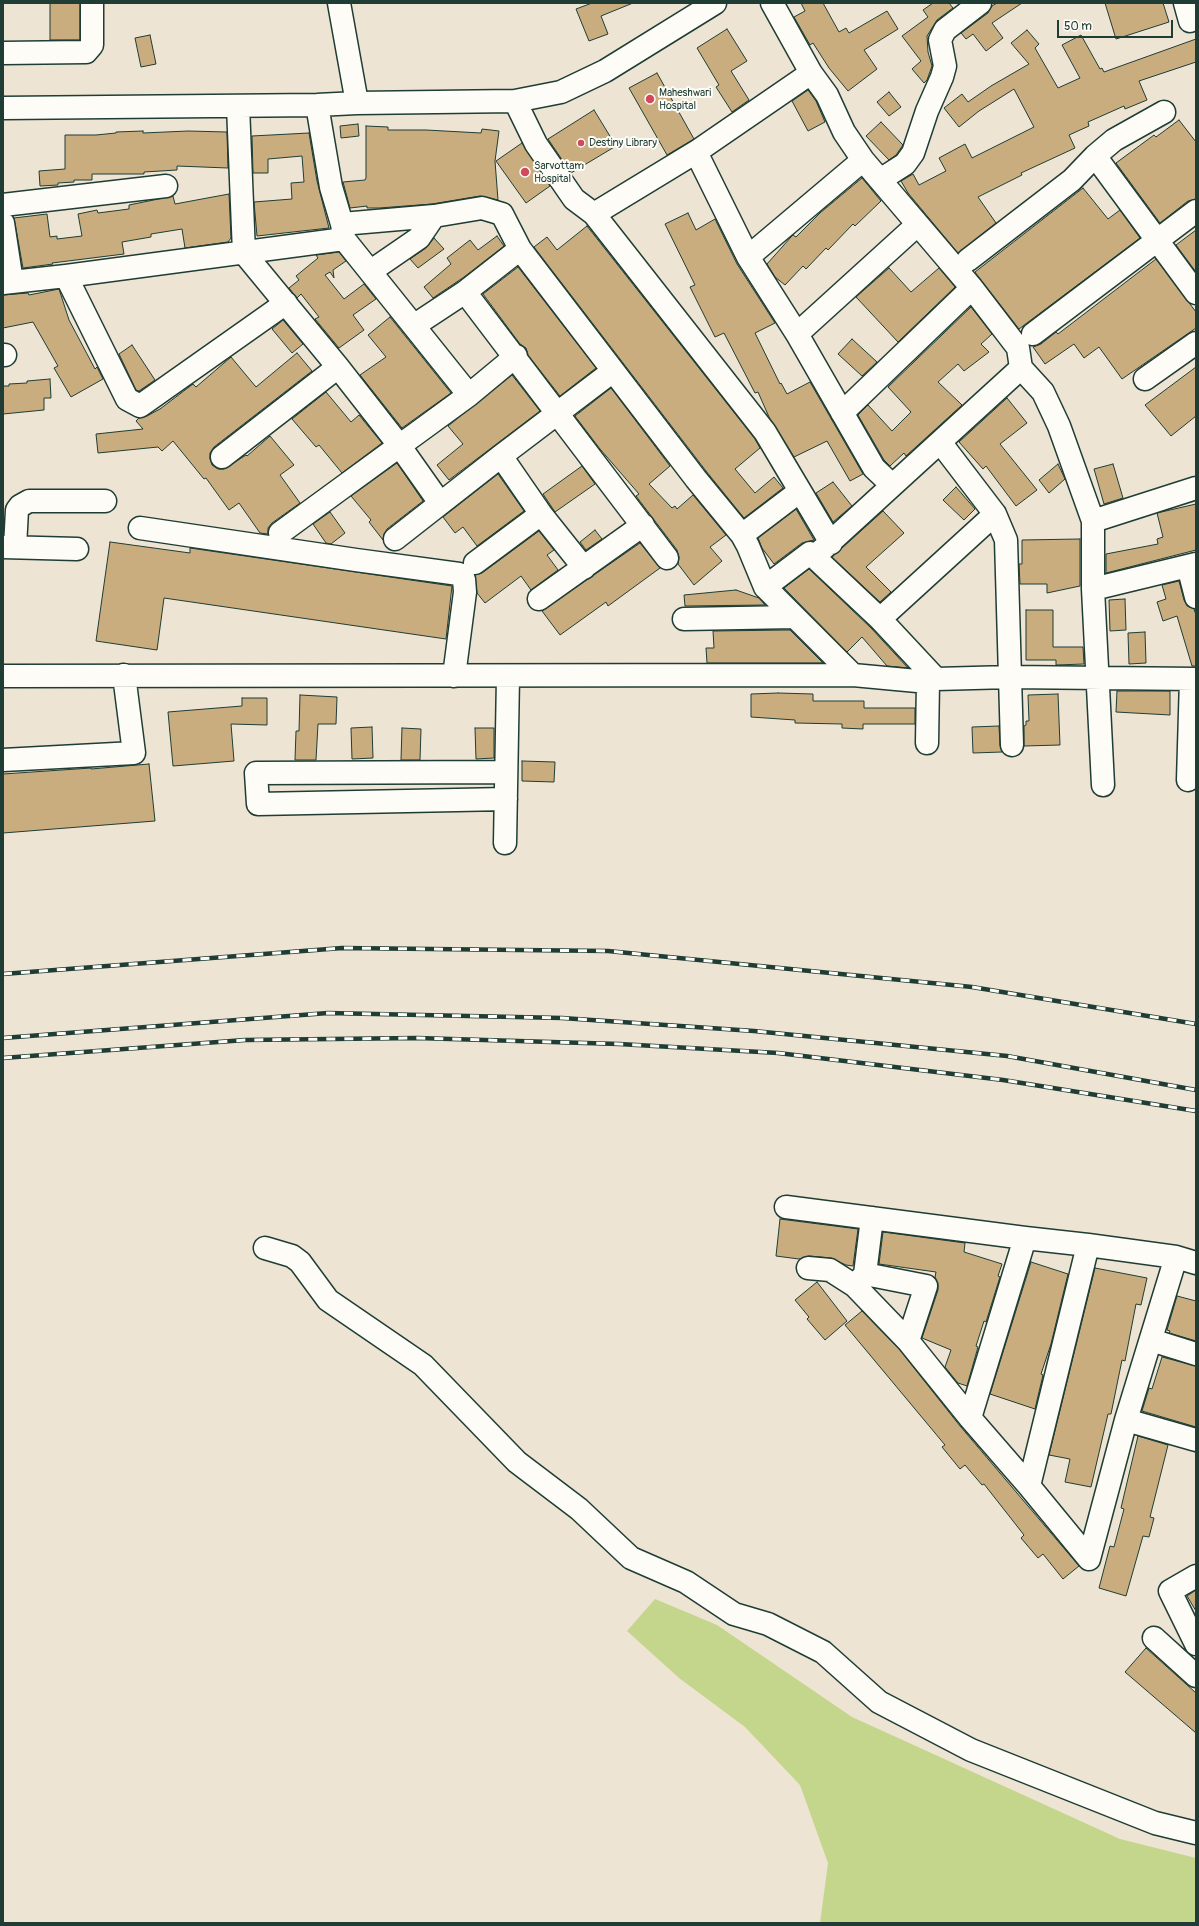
<!DOCTYPE html>
<html>
<head>
<meta charset="utf-8">
<style>
  body { margin:0 }
  #map { position:relative; width:1199px; height:1926px; overflow:hidden; background:#ede4d3; font-family:Pangolin,sans-serif }
  canvas { display:block }
  .frame { position:absolute; inset:0; border:4px solid #1f3d34; pointer-events:none }
  .scale { position:absolute; left:1057px; top:20px; width:116px; height:18px; box-sizing:border-box; border:2px solid #1f3d34; border-top:0; padding-left:5px; font-size:12px; line-height:14px; white-space:nowrap; color:#1f3d34; -webkit-text-stroke:3px #fdfcf7; paint-order:stroke }
</style>
</head>
<body>
<div id="map">
<canvas width="1199" height="1926"></canvas>
<div class="frame"></div>
<div class="scale">50 m</div>
</div>
<script>
const c = document.querySelector('canvas').getContext('2d');
c.lineJoin = 'round';
function fillPath(path, color) { c.fillStyle = color; c.fill(path, 'evenodd'); }
const poly = rows => new Path2D(rows.map(r => 'M' + r).join(''));
function strokePath(path, color, width, dash) { c.strokeStyle = color; c.lineWidth = width; c.lineCap = dash ? 'butt' : 'round'; c.setLineDash(dash || []); c.stroke(path); }
function label(font, color, halo, rows, align = 'center') {
  c.font = font + ' Pangolin,sans-serif'; c.lineWidth = 4; c.setLineDash([]); c.textBaseline = 'middle'; c.strokeStyle = halo; c.fillStyle = color; for (const [text, x, y, turn = 0] of rows) {
    c.save(); c.translate(x, y); c.rotate((+turn || 0) * Math.PI / 180); c.textAlign = isNaN(turn) ? turn : align; if (halo) c.strokeText(text, 0, 0); c.fillText(text, 0, 0); c.restore();
  }
}
const green = poly([
  [655,1599,717,1625,852,1717,1120,1839,1196,1858,1196,1923,820,1923,828,1863,800,1785,745,1727,679,1678,627,1631]
]);
const building = poly([
  [50,3,80,3,80,40,50,40,50,3],
  [592,3,633,3,601,16,608,34,589,41,576,9,592,3],
  [801,3,823,3,839,32,846,28,849,33,887,11,898,29,864,50,877,69,848,91,829,68,813,43,810,45,794,17,805,11,801,3],
  [933,3,949,3,953,8,937,20,927,36,928,52,932,66,927,80,924,83,912,69,921,61,902,36,928,17,923,10,933,3],
  [997,3,1022,3,992,23,1003,38,986,51,973,34,966,39,961,33,988,13,992,6,997,3],
  [1105,3,1163,3,1169,22,1116,39,1105,3],
  [727,29,747,61,731,71,749,100,732,112,716,87,719,85,697,48,727,29],
  [1027,30,1039,44,1035,48,1058,88,1080,78,1062,45,1081,35,1100,69,1102,68,1104,72,1196,39,1196,62,1139,81,1147,100,1125,109,1124,106,1088,122,1089,126,1069,135,1075,148,1021,173,1022,175,978,197,996,223,958,253,908,193,901,181,913,174,919,185,946,171,939,158,965,144,972,158,1034,127,1014,89,979,111,959,127,944,108,962,94,968,102,991,86,1029,64,1011,43,1027,30],
  [150,35,156,64,141,67,135,38,150,35],
  [657,73,694,139,667,155,629,88,657,73],
  [808,90,816,101,825,122,808,131,792,101,808,90],
  [889,92,901,107,889,116,877,102,889,92],
  [594,110,616,146,571,173,548,139,594,110],
  [1179,120,1196,142,1196,199,1188,201,1160,223,1116,163,1154,135,1156,137,1179,120],
  [881,122,903,145,896,155,889,160,866,136,881,122],
  [358,124,359,136,341,138,340,126,358,124],
  [366,126,388,127,388,130,426,130,481,133,482,129,499,131,495,161,498,200,480,196,432,204,379,208,367,208,367,206,350,208,343,182,365,180,366,178,366,126],
  [143,131,143,133,188,131,227,132,228,168,177,166,177,170,144,172,144,174,92,174,92,180,74,180,74,182,58,183,58,185,40,186,39,171,65,169,65,135,96,135,116,133,116,132,143,131],
  [309,133,317,181,329,228,257,236,254,202,292,199,291,183,304,182,302,156,268,159,268,173,253,173,252,136,309,133],
  [522,143,550,186,526,203,496,161,522,143],
  [862,178,881,201,855,226,853,224,828,250,826,248,806,269,803,266,785,285,775,277,767,264,791,237,793,235,796,237,820,213,862,178],
  [1083,188,1108,219,1120,210,1140,238,1019,329,975,272,1083,188],
  [229,194,231,238,228,242,185,248,182,229,151,234,151,237,122,242,124,254,52,263,53,264,23,268,14,218,47,214,50,237,57,236,57,239,82,236,78,214,97,210,98,213,129,209,129,205,173,196,175,204,229,194],
  [688,213,696,230,715,219,737,264,775,323,755,333,780,384,781,383,787,394,810,382,863,474,850,481,827,441,794,457,769,417,758,392,755,393,724,333,715,337,690,287,695,285,665,224,688,213],
  [587,226,755,439,760,448,735,469,755,493,774,477,783,488,744,518,706,471,534,247,547,237,557,250,587,226],
  [1196,230,1196,272,1176,245,1196,230],
  [497,236,504,246,464,277,433,298,424,287,451,264,447,258,470,240,478,250,497,236],
  [434,238,444,249,418,268,410,259,426,248,434,238],
  [339,252,346,261,333,270,334,278,330,272,325,275,344,299,364,284,376,299,353,315,364,330,339,348,315,319,319,317,301,294,297,298,289,288,299,280,296,276,318,258,316,255,339,252],
  [1156,259,1196,312,1196,328,1122,379,1099,347,1084,358,1074,344,1045,364,1033,347,1041,344,1056,332,1058,334,1156,259],
  [518,267,596,368,560,396,528,355,526,348,520,344,483,294,518,267],
  [889,268,911,292,939,268,955,287,898,342,856,297,889,268],
  [59,289,69,320,95,369,97,367,103,379,71,397,54,368,58,366,33,322,3,328,3,295,28,293,29,295,59,289],
  [971,307,992,334,981,344,989,352,964,371,958,364,938,382,962,405,906,456,904,453,890,466,884,460,858,415,868,405,892,431,911,412,888,387,971,307],
  [390,317,451,393,402,428,360,375,386,357,368,335,390,317],
  [283,320,303,344,292,353,272,329,283,320],
  [852,339,877,362,862,376,838,354,852,339],
  [132,345,155,380,139,391,136,390,119,354,132,345],
  [297,353,312,371,214,447,210,453,210,459,212,465,218,469,224,469,246,455,247,456,270,436,294,465,280,475,300,503,272,523,268,528,268,534,260,533,239,503,229,510,206,478,204,479,173,441,162,451,158,447,98,453,96,434,143,429,136,421,139,418,147,416,160,409,193,384,196,387,231,357,256,387,297,353],
  [1196,367,1196,416,1171,436,1145,405,1196,367],
  [512,375,540,411,449,480,437,465,463,444,448,426,512,375],
  [50,379,51,398,44,398,44,410,3,414,3,386,9,386,9,384,27,383,27,381,50,379],
  [611,388,670,466,649,484,672,508,675,506,677,509,693,495,726,535,710,547,722,561,694,585,678,564,679,557,677,550,636,496,639,494,600,449,575,416,611,388],
  [326,392,351,422,359,415,382,443,342,473,319,445,316,447,292,419,326,392],
  [1007,398,1027,423,1000,444,1037,490,1016,506,986,466,983,469,959,442,1007,398],
  [397,463,423,501,387,529,384,534,383,540,369,522,371,520,351,496,397,463],
  [1058,464,1065,479,1049,493,1039,480,1058,464],
  [1113,464,1123,498,1104,504,1094,469,1113,464],
  [582,466,595,484,555,512,543,494,582,466],
  [498,474,524,511,477,546,463,527,455,533,443,517,498,474],
  [833,482,852,506,833,522,816,493,833,482],
  [956,487,975,509,964,520,943,500,956,487],
  [1196,504,1196,550,1106,573,1106,554,1158,544,1157,539,1163,537,1157,513,1196,504],
  [796,509,814,540,802,543,774,564,762,548,758,538,796,509],
  [883,511,904,533,866,567,891,592,880,602,832,557,883,511],
  [330,512,345,533,331,544,326,543,313,524,330,512],
  [595,530,602,539,586,550,580,542,595,530],
  [539,531,554,550,547,555,558,570,531,590,521,576,485,603,477,593,475,575,482,573,539,531],
  [1080,539,1080,586,1047,593,1047,584,1020,584,1019,564,1022,564,1022,540,1080,539],
  [110,542,190,553,190,548,452,586,446,639,164,598,157,650,96,641,110,542],
  [640,543,660,568,608,606,606,602,560,635,542,611,640,543],
  [809,569,871,628,908,668,887,666,862,637,847,652,784,588,809,569],
  [1179,581,1184,600,1187,606,1194,609,1196,615,1196,666,1192,666,1177,616,1163,621,1157,602,1166,599,1162,585,1179,581],
  [736,590,759,598,765,605,685,606,684,595,736,590],
  [1125,599,1126,630,1110,631,1109,600,1125,599],
  [1026,610,1053,610,1053,647,1083,647,1084,664,1056,665,1056,660,1026,660,1026,610],
  [790,630,823,663,707,663,706,648,714,648,713,631,790,630],
  [1145,632,1146,663,1129,664,1128,633,1145,632],
  [1117,691,1170,691,1170,715,1116,712,1117,691],
  [778,693,813,694,813,701,864,701,864,708,915,708,915,724,863,724,863,729,842,728,842,724,795,723,795,720,751,717,751,694,778,693],
  [1058,694,1060,745,1024,746,1024,726,1026,725,1026,721,1029,721,1028,695,1058,694],
  [300,695,337,697,336,724,318,724,316,760,295,760,296,731,299,731,300,695],
  [242,698,267,698,267,725,231,724,234,761,173,766,168,712,242,706,242,698],
  [999,726,1000,745,1002,752,973,753,972,727,999,726],
  [372,727,373,758,352,759,351,728,372,727],
  [402,728,421,729,420,760,401,760,402,728],
  [475,728,494,728,494,758,476,759,475,728],
  [522,761,555,762,554,782,522,781,522,761],
  [149,764,155,821,3,833,3,774,91,768,91,769,149,764],
  [780,1219,858,1229,853,1266,846,1265,831,1258,809,1256,799,1259,776,1256,780,1219],
  [883,1232,965,1243,964,1252,1002,1264,998,1276,1000,1277,986,1322,984,1321,976,1346,978,1347,967,1386,958,1383,945,1367,951,1350,922,1338,938,1290,938,1283,935,1277,936,1272,879,1264,883,1232],
  [1031,1262,1068,1274,1051,1344,1041,1374,1043,1375,1035,1409,990,1394,1031,1262],
  [1095,1268,1147,1278,1141,1305,1136,1304,1125,1361,1122,1360,1111,1414,1108,1414,1091,1487,1065,1482,1070,1459,1049,1455,1095,1268],
  [817,1282,847,1321,825,1340,807,1319,809,1317,795,1300,817,1282],
  [1177,1296,1196,1301,1196,1341,1169,1333,1170,1331,1167,1330,1177,1296],
  [862,1311,899,1349,960,1426,1079,1566,1063,1579,1043,1554,1038,1558,1021,1538,1024,1535,984,1484,982,1485,965,1465,960,1469,942,1447,945,1445,845,1325,862,1311],
  [1162,1357,1196,1366,1196,1427,1142,1411,1149,1388,1152,1389,1162,1357],
  [1138,1436,1168,1445,1150,1517,1154,1518,1149,1537,1143,1536,1126,1596,1099,1588,1110,1546,1114,1547,1124,1509,1121,1508,1138,1436],
  [1196,1590,1196,1611,1187,1596,1196,1590],
  [1146,1648,1196,1693,1196,1733,1125,1672,1146,1648]
]);
const minor = poly([
  [339,3,357,103],
  [772,3,811,73,827,95,844,132,863,160,972,288,1018,348,1021,368,814,557],
  [1185,3,1190,21],
  [3,53,86,52,92,45,92,3],
  [515,101,536,144,574,199,594,214,765,432,831,543],
  [317,105,331,187,342,224,344,238],
  [238,106,244,253,338,367,399,445,440,503],
  [3,108,317,105,357,103,515,101,561,92,605,71,715,3],
  [696,152,748,257,797,334,874,468,892,485],
  [1095,156,1196,293],
  [880,180,905,164,913,153,927,111,942,77,945,66,940,40,945,30,980,3],
  [3,205,166,186],
  [594,214,696,152,811,73],
  [3,223,12,282],
  [342,224,434,216,482,208,502,214,520,249,696,479,742,535,748,546,765,587,853,675],
  [748,257,863,160],
  [968,260,1072,180,1095,156,1114,140,1164,112],
  [371,271,419,238,434,216],
  [66,276,127,399,140,406,286,303],
  [3,283,66,276,344,239,469,395],
  [465,292,667,558],
  [415,325,465,292,520,249],
  [797,334,917,225],
  [1033,334,1196,211],
  [3,355,5,355],
  [1021,368,1043,392,1059,426,1093,521,1093,589,1103,785],
  [1145,379,1196,343],
  [842,413,972,288],
  [940,442,995,514,1006,540,1012,745],
  [222,457,338,367],
  [541,514,584,568],
  [1093,521,1196,488],
  [140,528,356,560,459,574,464,579,465,592,454,676],
  [280,533,469,395,516,356],
  [742,535,800,491],
  [395,539,501,456,613,371],
  [3,547,77,549],
  [15,547,17,510,20,506,29,501,105,501],
  [475,563,541,514,501,456],
  [1188,566,1196,597],
  [765,587,810,553,880,619,936,679],
  [1093,589,1196,564],
  [539,599,643,525],
  [684,619,795,617],
  [880,619,995,514],
  [3,676,853,675,928,682,936,679,1010,677,1196,679],
  [927,743,928,682],
  [3,760,134,753,124,675],
  [505,772,256,773,258,804,506,799],
  [1188,780,1191,679],
  [505,843,508,677],
  [786,1207,1025,1238,1088,1245,1176,1257,1196,1263],
  [265,1248,292,1256,300,1262,328,1300,423,1365,517,1462,579,1509,631,1558,686,1582,734,1614,768,1624,823,1652,879,1702,971,1750,1155,1823,1196,1833],
  [808,1268,830,1270,855,1286,908,1341,970,1418,1029,1486,1089,1559],
  [865,1274,926,1286,908,1341],
  [856,1285,865,1274,872,1218],
  [1151,1340,1196,1354],
  [970,1418,1025,1238],
  [1126,1420,1196,1440],
  [1029,1486,1088,1245],
  [1089,1559,1126,1420,1176,1257],
  [1196,1576,1170,1591,1196,1644],
  [1154,1638,1196,1676]
]);
const rail = poly([
  [3,974,342,948,608,951,972,987,1196,1024],
  [3,1038,328,1013,562,1018,754,1031,1007,1056,1196,1090],
  [3,1058,245,1040,417,1038,619,1044,778,1053,1003,1080,1196,1111]
]);
const markers = [
  [650,99,5,"#d1495b"],
  [581,143,4,"#d1495b"],
  [525,172,5,"#d1495b"]
];
const poiNames = [
  ["Maheshwari",659,93],
  ["Hospital",659,106],
  ["Destiny Library",589,143],
  ["Sarvottam",534,166],
  ["Hospital",534,179]
];
fillPath(green, '#c3d68b');
fillPath(building, '#c9ad7f');
strokePath(building, '#1f3d34', 1);
strokePath(minor, '#1f3d34', 25);
strokePath(minor, '#fdfcf7', 22);
strokePath(rail, '#1f3d34', 4.5);
strokePath(rail, '#fdfcf7', 3, [9]);
for (const [x, y, r, color] of markers) { const dot = new Path2D(); dot.arc(x, y, r, 0, 2 * Math.PI); c.fillStyle = color; c.fill(dot); strokePath(dot, '#fdfcf7', 1.5); }
label('11px', '#1f3d34', '#fdfcf7', poiNames, 'left');
</script>
</body>
</html>
